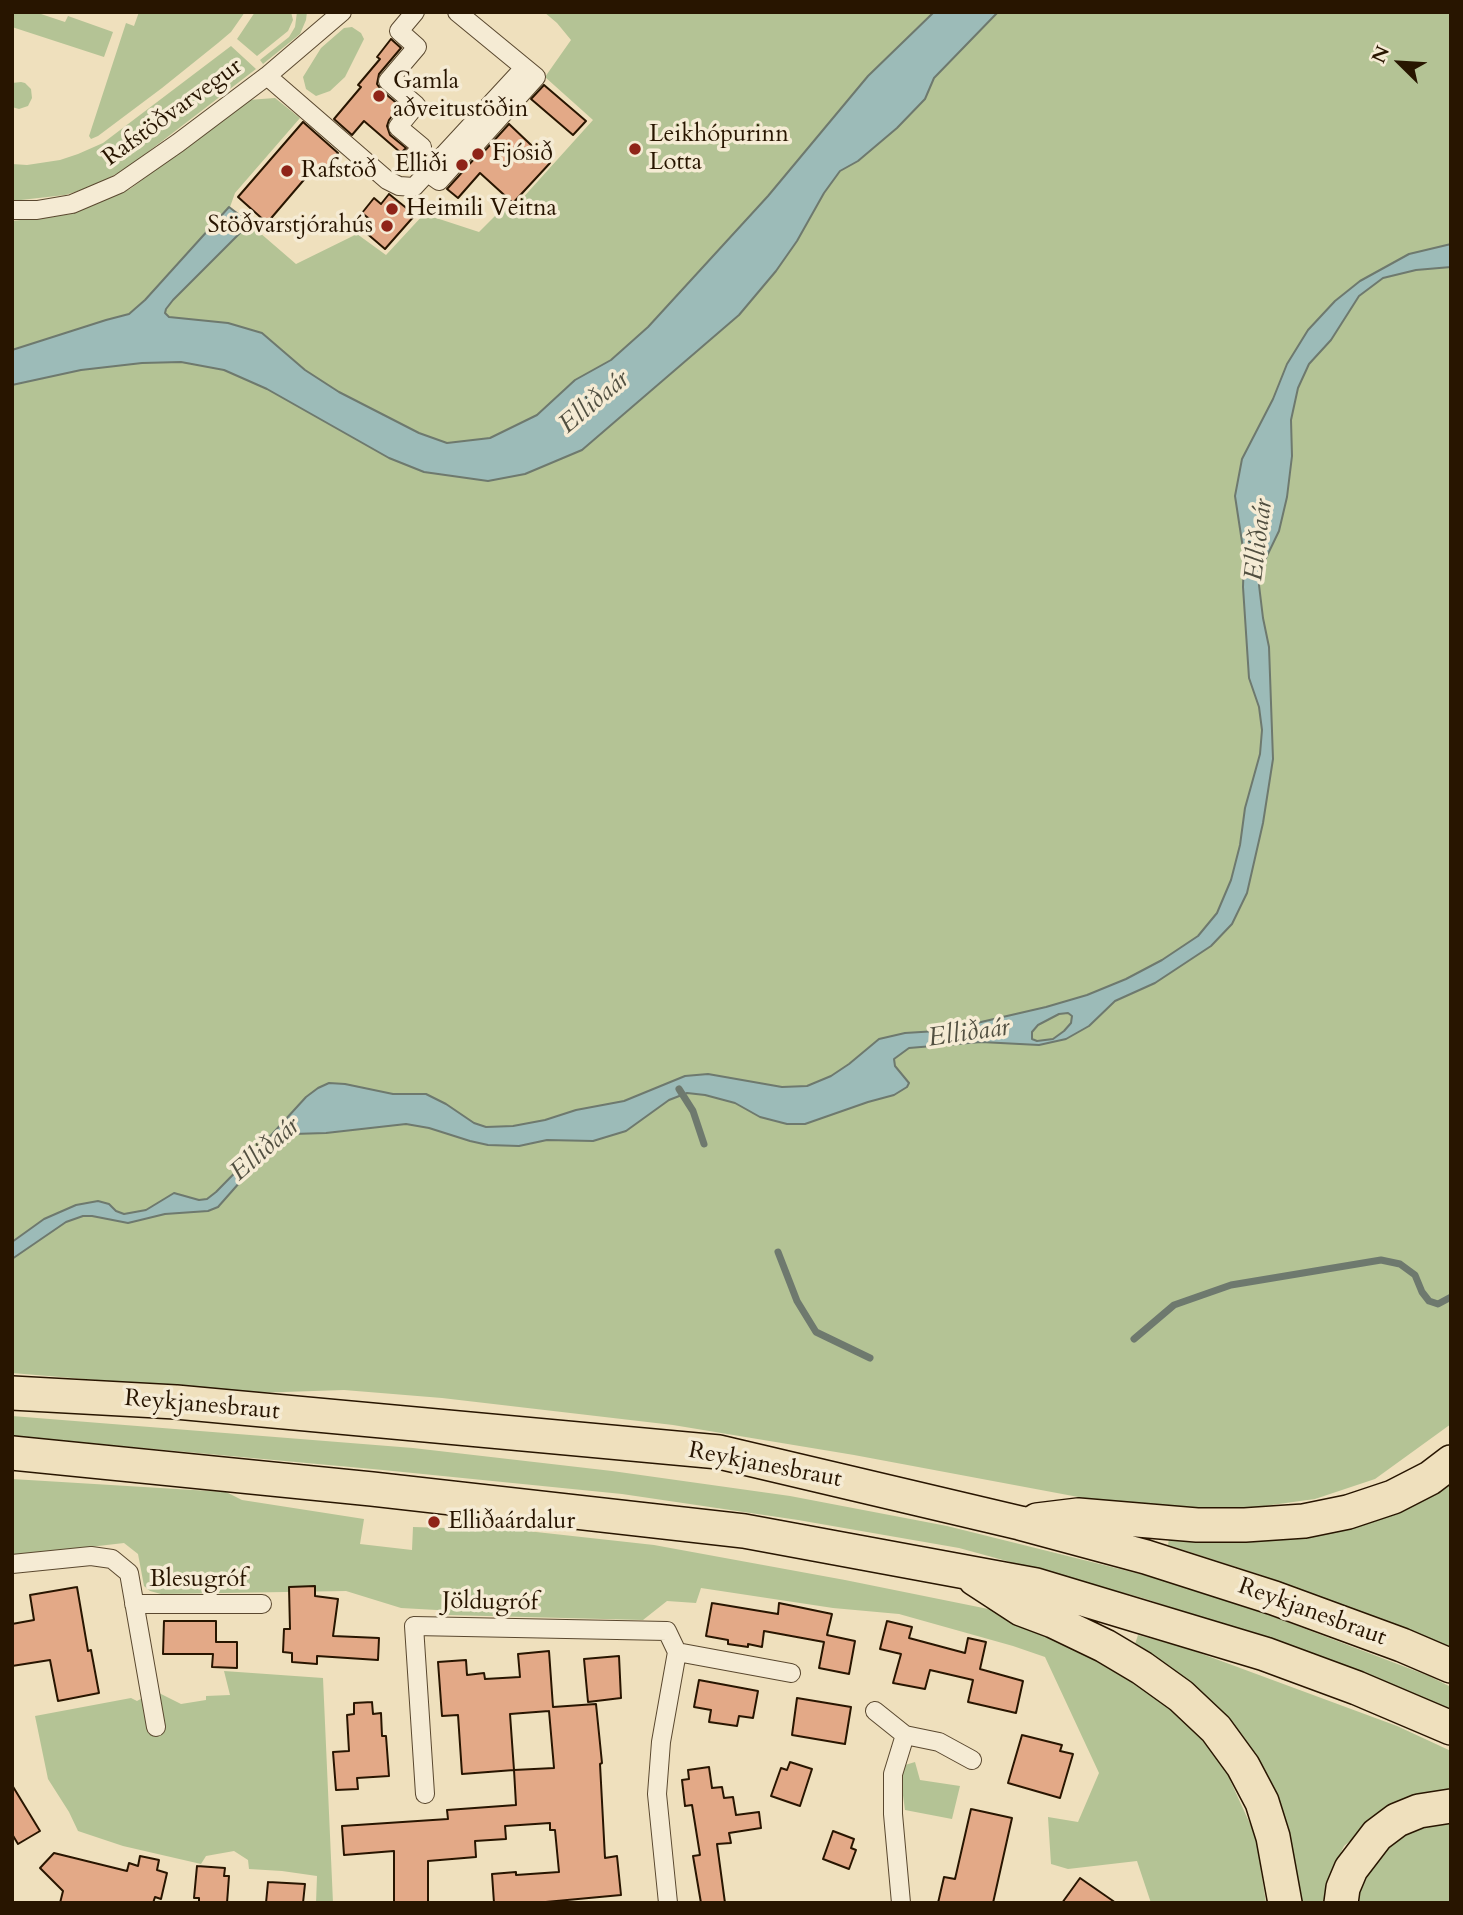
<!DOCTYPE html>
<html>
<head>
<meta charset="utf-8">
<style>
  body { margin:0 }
  #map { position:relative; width:1463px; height:1915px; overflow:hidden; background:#efe0bd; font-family:Cardo,serif }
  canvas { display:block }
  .frame { position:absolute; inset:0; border:14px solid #281500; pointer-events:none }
  .north { position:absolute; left:1365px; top:28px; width:70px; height:70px; -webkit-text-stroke:5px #f5ebd4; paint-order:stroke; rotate:294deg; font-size:19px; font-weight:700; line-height:28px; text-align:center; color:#281500 }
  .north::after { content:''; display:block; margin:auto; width:24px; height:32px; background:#281500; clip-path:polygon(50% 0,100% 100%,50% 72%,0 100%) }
</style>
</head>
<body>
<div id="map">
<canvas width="1463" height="1915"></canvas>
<div class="frame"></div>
<div class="north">N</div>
</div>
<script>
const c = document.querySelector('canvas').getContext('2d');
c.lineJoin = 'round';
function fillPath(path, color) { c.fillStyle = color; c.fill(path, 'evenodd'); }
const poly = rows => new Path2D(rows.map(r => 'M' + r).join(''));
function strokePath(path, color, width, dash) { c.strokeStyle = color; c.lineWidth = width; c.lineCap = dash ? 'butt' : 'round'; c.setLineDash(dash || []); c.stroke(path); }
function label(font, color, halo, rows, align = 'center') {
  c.font = font + ' Cardo,serif'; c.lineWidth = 7; c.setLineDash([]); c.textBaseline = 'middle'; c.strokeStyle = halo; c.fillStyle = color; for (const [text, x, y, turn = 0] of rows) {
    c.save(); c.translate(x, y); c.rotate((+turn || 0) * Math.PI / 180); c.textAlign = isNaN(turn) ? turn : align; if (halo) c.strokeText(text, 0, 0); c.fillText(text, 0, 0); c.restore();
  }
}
const green = poly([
  [12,12,35,12,65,22,68,16,113,32,104,57,12,27],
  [139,12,245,12,231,32,218,43,162,88,98,136,91,139,89,136,91,130,126,23,134,26],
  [255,12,291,12,293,20,288,31,257,56,237,39],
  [297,12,307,12,306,20,300,34,263,64,260,60,289,37,295,27],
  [544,12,1451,12,1451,1424,1375,1479,1315,1499,1235,1510,1176,1510,1089,1499,854,1455,673,1425,442,1398,344,1390,253,1393,12,1373,12,221,71,214,130,189,248,100,275,98,300,118,235,193,230,207,296,264,357,234,386,255,424,214,479,232,505,206,511,211,593,120,545,77,571,40,557,23],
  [352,27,361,33,364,39,345,77,330,91,316,96,306,89,303,77,321,48,344,28],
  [231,46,256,69,127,168,92,187,65,195,12,201,12,164,27,165,60,160,78,154,103,143],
  [21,82,25,83,31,89,32,98,28,106,19,109,12,107,12,83],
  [12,1416,413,1448,612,1471,790,1496,947,1526,1160,1579,1269,1615,1429,1676,1451,1687,1451,1712,1300,1651,1146,1599,959,1548,798,1520,622,1494,383,1470,12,1436],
  [1451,1476,1451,1650,1369,1616,1258,1574,1168,1545,1170,1532,1255,1537,1319,1536,1396,1511],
  [12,1479,226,1492,242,1500,364,1519,360,1544,412,1550,413,1527,518,1530,654,1545,845,1580,1008,1613,1113,1663,1186,1719,1225,1769,1256,1837,1266,1903,1151,1903,1137,1861,1068,1869,1051,1864,1048,1817,1078,1822,1099,1773,1045,1657,1013,1646,899,1614,833,1608,701,1588,696,1603,667,1601,643,1620,447,1615,437,1610,401,1608,346,1591,161,1594,150,1591,144,1586,138,1554,124,1543,12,1556],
  [1138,1635,1186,1648,1397,1726,1451,1751,1451,1797,1380,1816,1344,1846,1327,1881,1323,1903,1300,1903,1275,1796,1242,1735,1211,1701,1171,1670,1134,1647],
  [224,1671,323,1678,333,1903,316,1903,317,1876,282,1871,249,1869,248,1860,234,1851,206,1856,201,1864,123,1846,78,1831,69,1812,48,1779,35,1716,131,1698,137,1701,155,1691,181,1704,206,1700,206,1696,230,1695],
  [915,1762,920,1780,960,1786,952,1819,905,1810,901,1781,905,1765],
  [1451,1816,1451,1903,1349,1903,1389,1836]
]);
const water = poly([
  [934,12,998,12,934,78,925,99,897,128,858,161,840,171,824,193,797,241,776,271,739,315,582,450,525,474,488,481,424,472,389,458,267,389,224,370,181,362,142,363,81,370,12,385,12,350,106,320,129,314,145,300,229,207,250,223,173,300,166,309,165,313,169,317,228,323,262,333,305,370,339,392,419,433,447,443,490,438,537,415,575,380,611,360,648,327,768,196,868,76,934,12],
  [1451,244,1451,267,1416,270,1383,278,1359,296,1331,340,1309,364,1298,388,1291,420,1292,456,1287,497,1279,531,1265,560,1259,585,1263,618,1269,647,1273,759,1263,823,1247,893,1232,924,1211,946,1155,983,1115,1001,1089,1026,1066,1039,1039,1045,981,1042,909,1048,894,1059,895,1066,909,1083,907,1087,894,1095,868,1102,805,1124,787,1124,760,1117,735,1103,705,1095,687,1093,669,1100,626,1131,593,1141,547,1140,519,1146,488,1145,470,1141,429,1128,406,1124,326,1133,293,1134,283,1138,270,1148,218,1207,208,1211,165,1214,128,1223,92,1216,83,1216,66,1222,12,1259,12,1242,44,1219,76,1205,98,1201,109,1204,116,1211,124,1214,146,1210,174,1193,199,1200,207,1199,216,1192,264,1143,306,1097,318,1088,329,1083,345,1084,393,1094,426,1094,446,1104,474,1123,486,1127,513,1126,545,1120,576,1110,624,1101,685,1076,708,1074,782,1087,807,1086,831,1076,849,1064,879,1039,905,1033,937,1031,981,1022,1046,1007,1087,995,1126,979,1162,960,1198,936,1217,913,1231,880,1240,845,1245,808,1260,754,1262,730,1259,707,1249,678,1243,587,1244,555,1235,496,1242,459,1273,399,1287,364,1308,330,1335,301,1360,281,1409,254,1451,244],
  [1068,1013,1072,1016,1071,1023,1064,1031,1053,1039,1037,1041,1032,1039,1032,1032,1038,1025,1059,1014,1068,1013]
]);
const stream = poly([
  [679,1089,693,1111,704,1144],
  [778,1252,797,1301,816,1332,870,1358],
  [1134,1339,1174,1305,1231,1285,1381,1260,1400,1264,1415,1275,1422,1292,1429,1301,1438,1304,1451,1297]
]);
const building = poly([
  [391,39,401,48,379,74,377,84,381,90,400,106,389,120,387,126,390,135,406,148,401,153,364,121,352,135,334,119,361,87,358,85,380,59,377,57,391,39],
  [544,85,586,121,573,135,531,99,544,85],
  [303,122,338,153,320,173,314,168,267,223,238,197,303,122],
  [509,124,550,163,513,203,480,173,458,198,447,189,474,159,480,156,509,124],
  [389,194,415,215,385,249,364,231,372,221,362,213,374,198,381,204,389,194],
  [315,1586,315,1596,338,1599,333,1636,379,1638,378,1660,317,1656,317,1664,292,1662,292,1653,283,1652,284,1629,290,1629,289,1587,315,1586],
  [77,1587,88,1651,91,1650,99,1693,58,1701,50,1660,12,1666,12,1624,34,1620,30,1595,77,1587],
  [712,1603,778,1614,779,1603,832,1614,827,1635,855,1641,849,1674,819,1668,824,1642,764,1631,762,1647,748,1644,748,1647,728,1644,728,1640,706,1636,712,1603],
  [164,1621,216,1621,216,1642,237,1642,237,1668,212,1667,213,1654,163,1654,164,1621],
  [887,1621,912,1627,909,1638,965,1653,968,1638,986,1642,980,1669,1023,1681,1016,1713,968,1702,973,1680,930,1670,925,1689,893,1683,901,1654,880,1649,887,1621],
  [549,1651,553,1707,596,1704,602,1763,600,1764,605,1858,617,1856,621,1895,535,1903,494,1903,492,1874,516,1872,516,1875,559,1872,555,1830,550,1830,550,1823,505,1826,506,1839,475,1841,476,1857,428,1861,428,1903,394,1903,394,1851,344,1855,342,1826,448,1819,447,1810,516,1805,514,1770,462,1774,458,1715,442,1716,438,1662,466,1660,467,1675,484,1673,485,1679,520,1677,518,1654,549,1651],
  [549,1711,554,1768,514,1770,510,1714,549,1711],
  [619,1656,621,1698,588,1702,584,1659,619,1656],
  [699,1680,758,1691,753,1718,739,1716,737,1726,709,1722,711,1710,694,1707,699,1680],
  [797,1698,851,1707,845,1744,792,1735,797,1698],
  [372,1702,373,1714,381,1713,382,1736,386,1736,389,1776,357,1778,358,1789,336,1790,333,1752,349,1751,347,1715,354,1714,354,1703,372,1702],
  [1022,1735,1062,1745,1060,1751,1073,1754,1060,1798,1008,1783,1022,1735],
  [790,1762,812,1769,800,1806,771,1796,781,1768,787,1770,790,1762],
  [709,1767,712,1788,722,1787,724,1798,733,1797,736,1815,759,1812,761,1828,729,1833,731,1843,717,1844,725,1903,701,1903,693,1856,700,1855,692,1805,685,1806,682,1780,689,1779,688,1770,709,1767],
  [12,1785,40,1831,18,1844,12,1834,12,1785],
  [971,1809,1012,1818,993,1903,938,1903,944,1877,955,1879,971,1809],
  [833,1831,854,1839,851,1848,856,1850,849,1869,823,1859,833,1831],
  [54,1853,127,1871,129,1863,138,1866,140,1856,159,1860,157,1870,167,1873,161,1899,155,1897,153,1903,60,1903,63,1891,40,1868,54,1853],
  [197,1866,225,1868,224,1876,229,1876,227,1903,199,1903,199,1898,194,1898,197,1866],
  [1080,1878,1116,1903,1062,1903,1080,1878],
  [268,1882,305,1884,303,1903,266,1903,268,1882]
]);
const street = poly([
  [415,12,399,31,417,47,388,81,416,105,398,127,422,147,410,160,439,181,470,146,472,148,536,77,457,12],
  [267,76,387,180,399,186,414,187,524,68],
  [12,210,37,210,72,204,119,184,178,143,267,76,342,12],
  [12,1564,91,1556,112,1559,129,1573,156,1727],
  [134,1604,262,1604],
  [677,1652,791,1673],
  [875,1711,905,1735,939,1742,972,1760],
  [425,1794,414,1626,667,1631,677,1652,661,1742,657,1794,668,1903],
  [901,1903,893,1814,893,1774,905,1735]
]);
const highway = poly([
  [12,1393,176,1402,719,1452,1020,1523,1146,1557,1274,1598,1402,1645,1451,1666],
  [12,1453,372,1489,744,1531,1036,1585,1265,1654,1357,1688,1451,1728],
  [1037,1520,1078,1515,1197,1525,1245,1525,1304,1521,1348,1512,1393,1497,1430,1478,1451,1462],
  [975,1579,1021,1609,1053,1621,1105,1646,1142,1668,1181,1696,1216,1729,1243,1766,1262,1802,1273,1837,1285,1903],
  [1341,1903,1343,1888,1351,1869,1377,1835,1397,1820,1419,1811,1451,1806]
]);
const markers = [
  [379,96,7,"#8f2418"],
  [635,149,7,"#8f2418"],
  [478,154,7,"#8f2418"],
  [462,165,7,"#8f2418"],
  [287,171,7,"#8f2418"],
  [392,209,7,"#8f2418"],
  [387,226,7,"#8f2418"],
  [434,1522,7,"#8f2418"]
];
const poiNames = [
  ["Gamla",393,82],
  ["aðveitustöðin",393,110],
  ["Leikhópurinn",649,135],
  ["Lotta",649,163],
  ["Fjósið",492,154],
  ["Elliði",448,165,"right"],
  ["Rafstöð",301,171],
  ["Heimili Veitna",406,209],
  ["Stöðvarstjórahús",373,226,"right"],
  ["Elliðaárdalur",448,1522]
];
const streetNames = [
  ["Rafstöðvarvegur",173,113,-36],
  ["Reykjanesbraut",202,1406,5],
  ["Reykjanesbraut",765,1466,11],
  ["Blesugróf",198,1580],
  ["Jöldugróf",490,1603,1],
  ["Reykjanesbraut",1312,1613,20]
];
const waterNames = [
  ["Elliðaár",595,403,-40],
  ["Elliðaár",1260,540,-83],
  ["Elliðaár",969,1034,-8],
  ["Elliðaár",266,1150,-41]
];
fillPath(green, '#b4c395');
fillPath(water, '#9cbbb8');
strokePath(water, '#6e796e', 2);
strokePath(stream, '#6e796e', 7);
fillPath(building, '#e3a987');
strokePath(building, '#281500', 2);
strokePath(street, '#5a482f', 20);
strokePath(highway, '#281500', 36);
strokePath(street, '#f5ebd4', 18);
strokePath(highway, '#efe0bd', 33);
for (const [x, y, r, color] of markers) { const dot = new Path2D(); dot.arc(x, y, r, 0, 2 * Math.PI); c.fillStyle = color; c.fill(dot); strokePath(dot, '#f5ebd4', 2.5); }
label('24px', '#281500', '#f5ebd4', poiNames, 'left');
label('24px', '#281500', '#f5ebd4', streetNames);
label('italic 26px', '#514f40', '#f5ebd4', waterNames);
</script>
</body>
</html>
